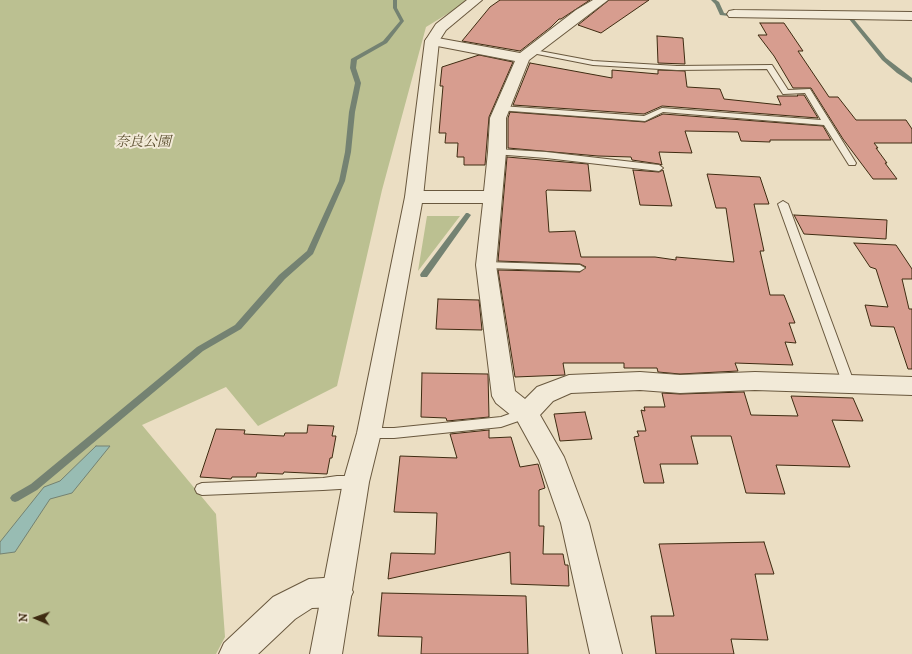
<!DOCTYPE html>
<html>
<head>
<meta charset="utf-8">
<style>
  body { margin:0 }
  #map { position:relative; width:912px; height:654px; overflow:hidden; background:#ebdec3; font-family:"IM FELL DW Pica",serif }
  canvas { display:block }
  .north { position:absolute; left:16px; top:598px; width:40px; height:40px; -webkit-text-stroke:3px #f2ead8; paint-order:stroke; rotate:272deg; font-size:11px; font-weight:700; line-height:16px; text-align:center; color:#3e2b11 }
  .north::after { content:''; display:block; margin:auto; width:14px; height:18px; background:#3e2b11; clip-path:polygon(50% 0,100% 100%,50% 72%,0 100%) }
</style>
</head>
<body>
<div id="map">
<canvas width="912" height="654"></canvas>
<div class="north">N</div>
</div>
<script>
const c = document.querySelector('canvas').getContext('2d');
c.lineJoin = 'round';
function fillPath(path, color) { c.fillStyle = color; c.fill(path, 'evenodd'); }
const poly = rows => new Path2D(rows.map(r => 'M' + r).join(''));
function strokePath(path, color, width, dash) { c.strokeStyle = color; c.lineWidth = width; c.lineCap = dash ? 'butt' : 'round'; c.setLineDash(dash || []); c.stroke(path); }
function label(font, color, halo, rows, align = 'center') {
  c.font = font + ' "IM FELL DW Pica","Noto Serif JP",serif'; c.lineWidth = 4; c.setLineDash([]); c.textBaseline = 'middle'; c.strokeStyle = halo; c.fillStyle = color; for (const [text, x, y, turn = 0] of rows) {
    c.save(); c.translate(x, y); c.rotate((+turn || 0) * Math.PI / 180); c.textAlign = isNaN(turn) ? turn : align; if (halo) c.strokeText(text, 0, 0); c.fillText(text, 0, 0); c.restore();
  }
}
const green = poly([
  [0,0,470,0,426,27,382,190,337,386,258,426,226,387,142,425,216,514,225,637,216,654,0,654],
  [427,216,460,216,418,271]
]);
const water = poly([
  [96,446,110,446,72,493,50,499,15,552,0,554,0,542,44,487,60,481,96,446]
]);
const stream = poly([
  [393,0,397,0,397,8,404,21,387,43,357,60,356,68,361,83,355,112,351,152,345,181,313,254,285,279,241,329,203,351,37,490,18,501,15,502,12,501,10,498,12,495,31,484,197,347,235,325,279,275,307,251,339,181,345,152,349,112,355,83,350,68,351,59,383,41,400,21,393,8,393,0],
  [711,0,716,0,719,2,724,13,740,16,738,17,720,15,715,4,711,0],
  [839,17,852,17,886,58,912,78,912,83,897,73,882,60,849,19,839,19,839,17],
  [466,213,468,213,471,215,427,277,421,277,420,275,421,273,466,213]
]);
const building = poly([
  [500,0,590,0,561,19,559,19,551,27,520,51,462,41,490,7,500,0],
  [609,0,649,0,601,33,578,25,609,0],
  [760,23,784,23,803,51,798,51,823,88,829,97,838,97,856,120,906,120,912,129,912,143,874,143,878,148,876,148,887,163,885,163,897,179,873,179,843,139,811,88,793,88,774,56,758,35,767,35,760,23],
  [657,36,683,38,685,64,658,63,657,36],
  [479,55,513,62,489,117,485,165,464,165,464,157,457,157,458,143,445,143,446,133,439,133,443,86,440,86,442,67,479,55],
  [530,63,612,78,612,70,658,74,658,70,685,71,687,87,720,89,724,99,781,105,777,96,798,96,797,95,804,95,818,118,662,106,644,114,513,105,530,63],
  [510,112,645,122,663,114,823,126,831,140,770,140,770,142,741,141,738,132,685,131,692,153,659,152,662,165,659,164,632,160,631,157,598,156,508,148,508,118,510,112],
  [507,157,588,164,591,191,547,190,546,191,549,232,575,231,581,257,655,257,676,260,676,257,734,262,726,208,716,208,707,174,760,177,769,204,754,204,764,251,760,251,770,295,784,295,795,323,789,323,796,343,785,342,793,365,735,363,738,371,680,374,658,372,657,368,624,368,624,363,563,363,565,375,515,377,498,270,580,272,586,267,580,264,498,261,507,157],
  [633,170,659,172,663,170,672,206,640,205,633,170],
  [794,215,887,220,886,239,804,234,794,215],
  [854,243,896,245,912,269,912,279,902,279,909,309,912,309,912,369,908,369,894,327,871,326,865,305,888,307,876,269,870,267,854,243],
  [438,299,479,300,482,330,436,329,438,299],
  [422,373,488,374,489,417,447,421,446,418,421,417,422,373],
  [744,392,751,415,798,416,791,396,853,398,863,421,832,420,850,467,776,465,785,494,746,493,731,436,691,436,698,464,660,464,664,483,644,483,634,437,639,436,637,431,646,431,641,410,645,411,644,407,665,407,662,393,680,394,744,392],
  [585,412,592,439,560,441,554,414,585,412],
  [308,425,334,426,332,436,336,436,332,458,330,458,327,474,284,472,283,474,257,473,256,477,232,477,231,479,200,477,216,429,245,430,244,434,284,436,285,433,307,433,308,425],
  [489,430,489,438,511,437,520,467,538,464,545,488,539,490,539,526,544,526,543,554,563,554,565,565,568,565,569,586,511,584,510,552,388,579,391,553,435,554,437,513,394,512,400,456,457,458,450,434,489,430],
  [764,542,774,574,755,574,768,640,731,639,734,654,656,654,651,616,674,616,659,544,764,542],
  [382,593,526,596,528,654,421,654,422,637,378,636,382,593]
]);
const service = poly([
  [529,49,593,61,677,66,772,65,788,90,810,89,856,163,855,165,849,165,824,125,663,112,645,121,498,110,498,106,501,106,644,116,662,108,821,120,805,93,783,94,767,69,677,70,593,65,532,53,529,53,529,49],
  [497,149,546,152,659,165,663,168,659,171,546,158,494,154,493,152,494,150,497,149],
  [783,201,788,204,855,385,853,388,849,390,845,388,843,385,778,204,783,201],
  [486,262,580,265,585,268,580,271,486,268,481,265,486,262],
  [526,408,530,409,532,413,530,417,501,427,394,438,369,438,365,437,363,433,365,429,369,428,394,428,501,417,526,408],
  [337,476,356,476,361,478,363,482,361,486,356,488,323,490,202,495,197,493,195,489,197,485,202,483,323,478,337,476]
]);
const minor = poly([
  [593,0,608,0,529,60,506,118,506,152,496,265,515,391,525,399,537,387,569,375,640,372,680,375,755,372,912,377,912,395,755,390,680,393,640,390,571,393,553,401,540,415,564,457,589,523,622,654,590,654,561,523,539,460,517,420,496,403,492,396,476,265,483,203,414,203,408,201,405,197,408,193,414,191,484,191,488,152,490,118,515,61,427,44,425,41,427,38,432,37,520,53,576,10,593,0],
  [734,10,912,12,912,20,729,17,727,14,729,11,734,10],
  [338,577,348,582,353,592,348,602,338,607,312,608,295,619,258,654,219,654,224,643,273,597,309,579,338,577]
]);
const tertiary = poly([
  [467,0,482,0,446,30,439,41,423,197,381,433,369,482,342,654,310,654,343,482,357,433,405,197,425,41,436,24,467,0]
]);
const farParknames = [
  ["奈良公園",143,143]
];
fillPath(green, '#bbc091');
fillPath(water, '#98bcb3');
strokePath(water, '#748272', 1);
fillPath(stream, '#748272');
fillPath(building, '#d79d8f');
strokePath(building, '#3e2b11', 1);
strokePath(service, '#69583e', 2);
strokePath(minor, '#69583e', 2);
strokePath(tertiary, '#69583e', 2);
fillPath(service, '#f2ead8');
fillPath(minor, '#f2ead8');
fillPath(tertiary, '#f2ead8');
label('italic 14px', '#5d5031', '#f2ead8', farParknames);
</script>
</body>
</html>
